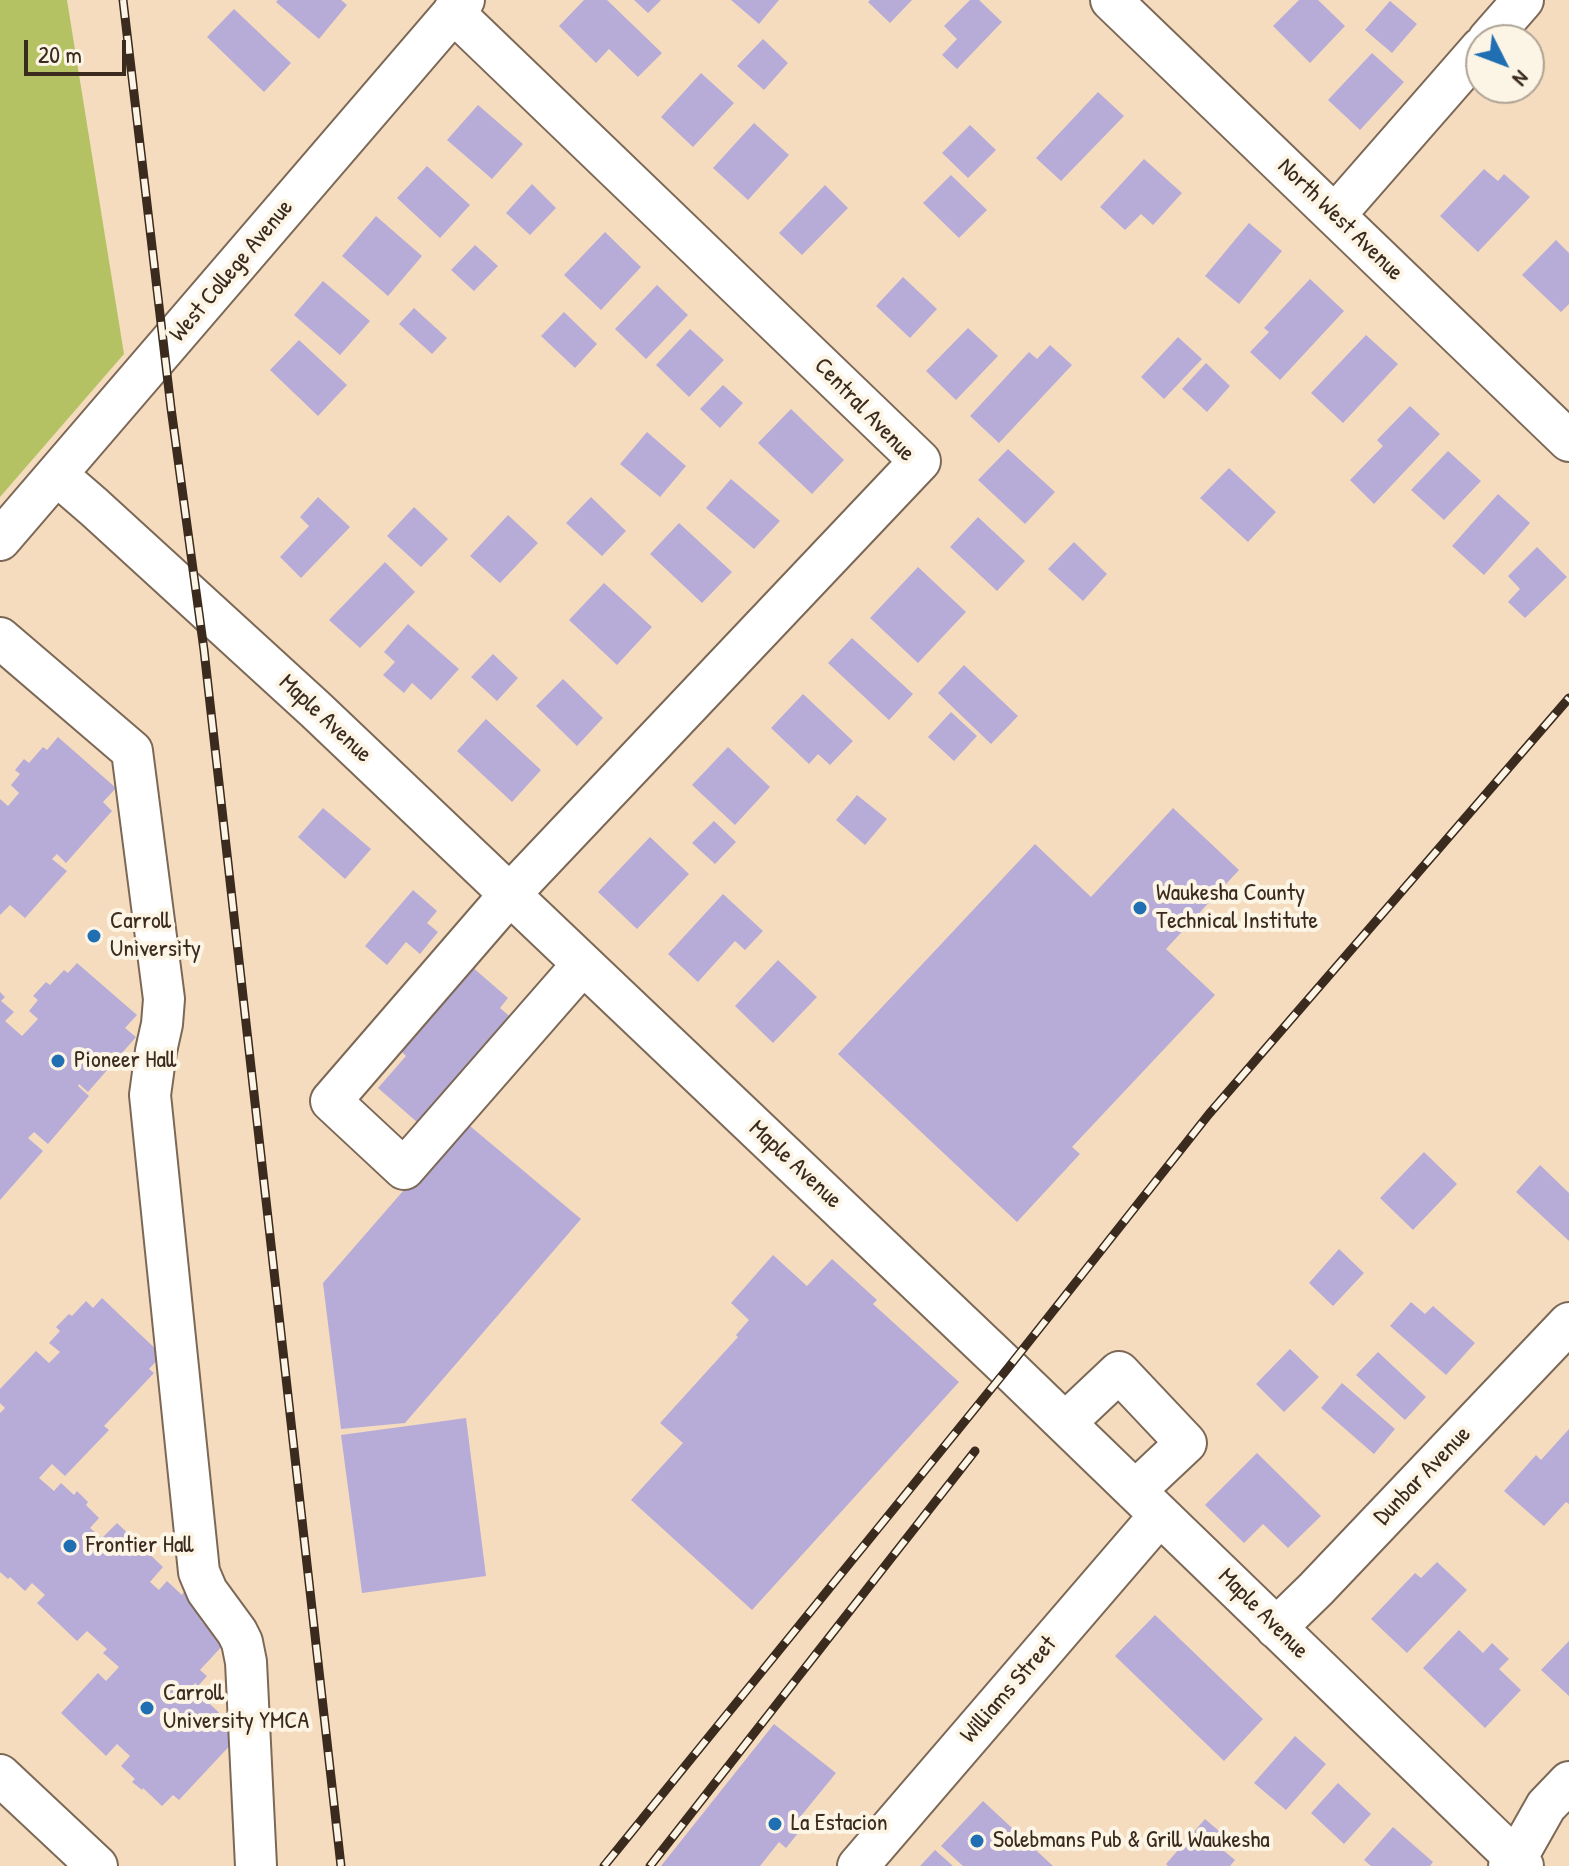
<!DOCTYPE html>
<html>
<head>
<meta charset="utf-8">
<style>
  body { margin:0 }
  #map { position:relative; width:1569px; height:1866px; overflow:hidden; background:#f5dcbf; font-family:"Patrick Hand",sans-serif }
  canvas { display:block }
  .north { position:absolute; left:1465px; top:24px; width:80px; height:80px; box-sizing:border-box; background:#fcf5e5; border:2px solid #afa495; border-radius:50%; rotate:132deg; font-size:22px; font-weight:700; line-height:32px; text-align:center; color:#3b2a1e }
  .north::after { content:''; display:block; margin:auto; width:28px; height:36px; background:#1f6fb2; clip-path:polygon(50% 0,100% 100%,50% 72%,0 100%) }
  .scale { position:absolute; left:24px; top:40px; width:102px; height:36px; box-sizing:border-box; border:4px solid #3b2a1e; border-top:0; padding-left:10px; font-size:24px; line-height:28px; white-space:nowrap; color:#3b2a1e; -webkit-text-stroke:6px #fcf5e5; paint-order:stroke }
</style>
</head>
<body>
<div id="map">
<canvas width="1569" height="1866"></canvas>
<div class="north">N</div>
<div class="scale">20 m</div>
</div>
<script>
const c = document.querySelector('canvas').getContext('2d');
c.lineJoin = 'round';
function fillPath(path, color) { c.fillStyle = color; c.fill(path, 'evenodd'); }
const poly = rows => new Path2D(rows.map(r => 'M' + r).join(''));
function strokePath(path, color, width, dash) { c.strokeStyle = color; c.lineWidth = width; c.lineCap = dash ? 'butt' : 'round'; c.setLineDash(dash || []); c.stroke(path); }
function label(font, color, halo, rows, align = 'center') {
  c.font = font + ' "Patrick Hand",sans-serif'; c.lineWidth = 8; c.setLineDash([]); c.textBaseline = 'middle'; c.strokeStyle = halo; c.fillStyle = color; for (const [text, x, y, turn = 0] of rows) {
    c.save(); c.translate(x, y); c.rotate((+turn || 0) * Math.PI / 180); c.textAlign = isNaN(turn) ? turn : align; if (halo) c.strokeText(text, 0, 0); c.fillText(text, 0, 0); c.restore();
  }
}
const green = poly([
  [0,0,67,0,124,354,0,497]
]);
const building = poly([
  [278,0,341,0,347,5,319,39,276,2],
  [584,0,607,0,662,53,638,77,609,49,596,63,559,26],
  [634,0,661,0,648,13],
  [731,0,779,0,759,24],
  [870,0,912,0,890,23,868,2],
  [970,0,979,0,1002,22,957,69,942,55,957,39,944,26],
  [1299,0,1318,0,1345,26,1310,63,1273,26],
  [1390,1,1417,24,1392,53,1365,30],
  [234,9,291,63,264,92,207,37],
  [763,39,788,63,764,90,737,66],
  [1372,53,1404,82,1360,130,1328,100],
  [701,73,734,103,693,147,661,117],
  [1098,92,1124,116,1061,181,1036,158],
  [478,105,523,144,492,179,447,140],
  [754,123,789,155,748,200,713,168],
  [970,125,996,150,968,178,942,153],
  [1144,159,1182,193,1153,225,1141,214,1125,230,1100,207],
  [427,166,470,205,440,238,397,198],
  [1484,169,1498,181,1504,174,1530,197,1478,252,1440,216],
  [951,175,987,210,959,238,923,203],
  [532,184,556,208,530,235,506,213],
  [825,185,848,208,802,255,779,233],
  [376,216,422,256,388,296,342,256],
  [1249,223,1282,251,1239,304,1205,276],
  [605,232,641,267,601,310,564,275],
  [1556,240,1569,253,1569,304,1561,312,1522,275],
  [475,245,498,266,474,291,451,270],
  [903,277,937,309,910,338,876,306],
  [1310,279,1344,311,1280,380,1250,352,1269,332,1264,328],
  [323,281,370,321,340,355,294,315],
  [657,285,688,315,646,359,615,329],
  [414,308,447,338,432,354,399,324],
  [564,312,597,344,575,368,541,336],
  [968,328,998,356,956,400,926,371],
  [690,329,724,360,689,397,656,365],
  [1366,335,1398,364,1343,423,1311,393],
  [1178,337,1202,359,1164,399,1141,377],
  [299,340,347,385,318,416,270,370],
  [1050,345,1072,365,999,443,970,416,1029,352,1037,359],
  [1206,363,1230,386,1207,412,1182,389],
  [723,385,743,403,720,428,700,409],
  [1410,406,1440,434,1374,504,1350,480,1383,446,1377,440],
  [791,409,844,460,812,494,758,443],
  [647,432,686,466,660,497,620,464],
  [1008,449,1055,492,1025,524,978,480],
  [1448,451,1481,481,1444,520,1411,490],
  [1229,468,1276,512,1248,542,1200,498],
  [731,479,780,521,754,549,706,508],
  [1498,494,1530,523,1484,575,1452,546],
  [318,497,350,527,301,578,280,557,309,526,300,517],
  [591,497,626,531,602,556,566,523],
  [414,507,448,539,421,567,387,536],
  [508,515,538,543,500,583,470,556],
  [978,517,1025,561,997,591,950,547],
  [679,523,732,572,702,603,650,554],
  [1074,542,1107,574,1083,601,1048,569],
  [1537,547,1567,577,1525,618,1508,602,1520,589,1508,576],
  [385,562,415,592,360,648,329,620],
  [918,567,966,612,918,663,870,618],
  [604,583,652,627,617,665,569,620],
  [408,624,459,669,431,700,412,683,404,693,383,675,395,662,384,652],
  [852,638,913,694,889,720,828,663],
  [493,654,518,678,497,701,471,677],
  [964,665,1018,716,991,744,938,693],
  [563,679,603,718,577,746,536,706],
  [803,694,853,741,830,765,818,754,809,764,771,728],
  [951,712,977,736,954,761,928,737],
  [486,719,541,770,512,802,457,751],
  [58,737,116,788,103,802,112,811,66,863,57,854,52,859,67,871,25,918,10,905,0,915,0,799,8,806,19,793,11,785,20,774,15,770,24,759,29,763,43,747,47,750],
  [728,747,770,787,735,825,692,785],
  [857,795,887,819,865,845,836,820],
  [323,808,371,849,345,879,298,837],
  [1173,808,1239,870,1166,949,1215,995,1072,1147,1080,1154,1017,1222,838,1054,1035,844,1091,897],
  [714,821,736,842,715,864,692,843],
  [650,837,689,874,637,929,598,892],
  [413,890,437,911,427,923,438,932,420,954,406,942,387,965,365,946],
  [723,894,763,931,745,950,735,941,698,982,668,954],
  [778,960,817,997,773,1043,735,1006],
  [77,963,137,1015,125,1028,136,1037,88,1092,79,1084,78,1086,89,1096,48,1144,34,1132,28,1138,43,1151,0,1200,0,992,5,997,1,1001,14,1012,5,1021,22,1036,38,1019,29,1011,38,1000,33,996,46,982,50,985,64,970,68,973],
  [471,966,508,998,500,1008,522,1027,425,1129,378,1088,406,1056,398,1048],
  [464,1121,581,1219,405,1423,341,1429,323,1283],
  [1424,1152,1457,1184,1413,1230,1380,1198],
  [1540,1165,1569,1193,1569,1241,1516,1192],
  [1339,1249,1364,1273,1333,1306,1309,1283],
  [773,1255,807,1286,832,1259,877,1300,873,1304,959,1382,752,1610,631,1500,683,1443,660,1423,738,1337,736,1335,749,1320,731,1303],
  [102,1298,162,1355,149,1369,154,1373,104,1426,109,1430,65,1476,52,1464,39,1478,54,1491,61,1483,74,1495,77,1491,88,1502,86,1505,99,1518,90,1528,102,1538,117,1523,163,1567,150,1582,159,1590,167,1581,182,1595,184,1592,196,1602,192,1605,205,1617,201,1621,225,1643,200,1670,207,1676,198,1686,195,1683,192,1687,233,1726,228,1731,236,1739,179,1800,173,1795,162,1806,143,1788,142,1790,132,1782,135,1779,121,1766,130,1756,117,1744,106,1756,61,1713,98,1673,106,1681,119,1667,103,1653,107,1649,87,1631,77,1641,37,1603,45,1595,32,1583,25,1591,10,1577,8,1579,0,1572,0,1413,5,1408,0,1403,0,1389,36,1351,49,1363,60,1352,49,1343,60,1331,56,1327,69,1314,72,1316,86,1301,93,1308],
  [1411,1302,1425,1314,1433,1306,1475,1343,1446,1375,1390,1326],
  [1290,1349,1319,1377,1284,1412,1256,1384],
  [1378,1352,1426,1397,1405,1420,1356,1375],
  [1342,1383,1395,1429,1374,1454,1321,1408],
  [466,1418,486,1576,362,1593,341,1435],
  [1569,1429,1569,1504,1566,1502,1544,1526,1504,1491,1536,1455,1541,1460],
  [1257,1453,1321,1516,1288,1548,1263,1524,1244,1543,1205,1505],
  [1437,1562,1467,1590,1407,1653,1371,1619,1415,1573,1421,1578],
  [1155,1615,1263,1719,1224,1761,1115,1656],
  [1459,1630,1483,1653,1492,1643,1509,1659,1499,1669,1521,1690,1485,1728,1423,1668],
  [1569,1641,1569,1696,1541,1670],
  [774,1724,836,1773,792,1827,799,1832,786,1848,779,1842,760,1866,661,1866],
  [1295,1736,1326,1764,1286,1810,1254,1783],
  [1338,1783,1371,1814,1344,1844,1311,1813],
  [983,1801,1053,1866,963,1866,941,1846],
  [1205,1819,1226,1837,1218,1846,1235,1860,1230,1866,1168,1866,1166,1864],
  [1393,1827,1433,1862,1430,1866,1371,1866,1364,1860],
  [935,1850,953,1866,920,1866]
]);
const minor = poly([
  [1111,0,1569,441],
  [453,12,920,461,510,894,331,1101,404,1169,583,964],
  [1488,40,1523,0],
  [1335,215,1481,48],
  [57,475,94,507,316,710,1008,1368,1523,1866],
  [0,540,464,0],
  [0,638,132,751,164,999,162,1024,156,1051,150,1095,199,1572,207,1591,237,1632,242,1642,246,1662,256,1866],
  [1065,1423,1119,1372,1186,1443,1135,1491],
  [1276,1628,1316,1589,1569,1323],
  [0,1775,97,1866],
  [858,1866,1160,1515],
  [1509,1866,1516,1859,1546,1806,1569,1782]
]);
const rail = poly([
  [123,0,171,408,204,650,341,1866],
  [604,1866,1008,1368,1209,1114,1569,698],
  [650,1866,975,1451]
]);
const markers = [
  [1140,908,8,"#1f6fb2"],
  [94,936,8,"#1f6fb2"],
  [58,1061,8,"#1f6fb2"],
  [70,1546,8,"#1f6fb2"],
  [147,1708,8,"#1f6fb2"],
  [775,1824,8,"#1f6fb2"],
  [977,1841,8,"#1f6fb2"]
];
const streetNames = [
  ["North West Avenue",1340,220,44],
  ["West College Avenue",232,271,-50],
  ["Central Avenue",864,410,46],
  ["Maple Avenue",325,719,43],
  ["Maple Avenue",795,1165,43],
  ["Dunbar Avenue",1423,1476,-46],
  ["Maple Avenue",1263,1614,45],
  ["Williams Street",1009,1690,-49]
];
const poiNames = [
  ["Waukesha County",1156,894],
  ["Technical Institute",1156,922],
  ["Carroll",110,922],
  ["University",110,950],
  ["Pioneer Hall",74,1061],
  ["Frontier Hall",86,1546],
  ["Carroll",163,1694],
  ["University YMCA",163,1722],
  ["La Estacion",791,1824],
  ["Solebmans Pub & Grill Waukesha",993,1841]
];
fillPath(green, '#b4c264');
fillPath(building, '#b7acd8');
strokePath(minor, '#7c6856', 44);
strokePath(minor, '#fff', 40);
strokePath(rail, '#3b2a1e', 9);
strokePath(rail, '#fcf5e5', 6, [18]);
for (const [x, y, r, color] of markers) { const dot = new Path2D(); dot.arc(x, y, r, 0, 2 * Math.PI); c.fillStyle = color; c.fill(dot); strokePath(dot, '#fcf5e5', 3); }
label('24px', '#3b2a1e', '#fcf5e5', streetNames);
label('24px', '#3b2a1e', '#fcf5e5', poiNames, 'left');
</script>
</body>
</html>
